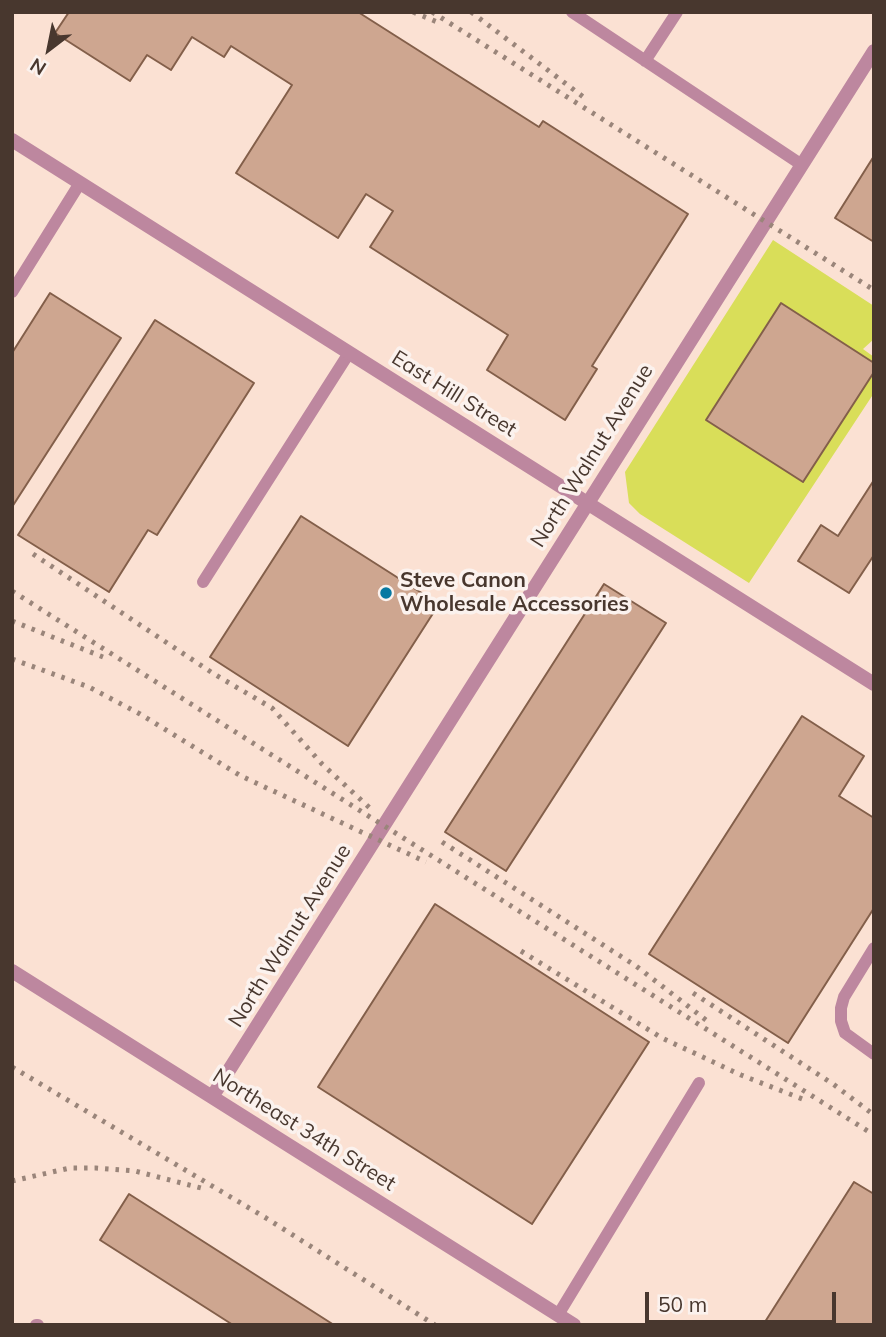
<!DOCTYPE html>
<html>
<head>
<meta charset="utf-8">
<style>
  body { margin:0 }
  #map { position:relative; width:886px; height:1337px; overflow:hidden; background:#fbe1d3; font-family:Mulish,sans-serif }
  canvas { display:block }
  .frame { position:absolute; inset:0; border:14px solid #48372e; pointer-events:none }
  .north { position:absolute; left:14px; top:14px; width:70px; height:70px; -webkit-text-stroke:5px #fbf2ee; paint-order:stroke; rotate:212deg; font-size:19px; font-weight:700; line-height:28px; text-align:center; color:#48372e }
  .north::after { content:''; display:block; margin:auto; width:24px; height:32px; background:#48372e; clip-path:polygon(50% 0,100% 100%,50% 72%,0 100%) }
  .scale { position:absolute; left:645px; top:1292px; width:191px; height:32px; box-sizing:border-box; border:4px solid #48372e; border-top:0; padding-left:9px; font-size:21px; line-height:24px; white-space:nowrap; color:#48372e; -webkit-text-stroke:5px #fbf2ee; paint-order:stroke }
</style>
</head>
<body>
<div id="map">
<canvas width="886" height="1337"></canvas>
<div class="frame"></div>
<div class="north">N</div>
<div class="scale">50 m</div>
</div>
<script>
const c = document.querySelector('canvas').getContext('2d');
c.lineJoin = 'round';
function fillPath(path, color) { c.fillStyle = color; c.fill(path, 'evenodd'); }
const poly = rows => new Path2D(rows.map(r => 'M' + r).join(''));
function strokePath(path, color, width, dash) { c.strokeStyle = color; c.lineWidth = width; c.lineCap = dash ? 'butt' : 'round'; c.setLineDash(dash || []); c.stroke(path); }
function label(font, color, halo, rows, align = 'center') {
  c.font = font + ' Mulish,sans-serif'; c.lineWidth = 7; c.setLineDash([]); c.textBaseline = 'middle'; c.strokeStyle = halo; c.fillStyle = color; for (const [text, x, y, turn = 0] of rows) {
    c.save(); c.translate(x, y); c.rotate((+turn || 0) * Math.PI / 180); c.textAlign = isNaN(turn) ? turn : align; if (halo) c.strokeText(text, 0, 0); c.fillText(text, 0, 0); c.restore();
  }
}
const green = poly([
  [773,240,874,306,874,339,863,349,874,357,874,393,749,583,640,514,629,503,625,472]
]);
const building = poly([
  [69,12,358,12,539,127,543,121,688,214,592,366,597,369,565,420,487,370,508,335,370,247,393,211,366,194,338,238,236,173,292,85,231,46,224,57,192,37,171,70,147,55,130,81,55,33,69,12],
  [874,156,874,242,835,218,874,156],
  [50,293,121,338,12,507,12,353,50,293],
  [781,303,874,363,874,372,803,482,706,420,781,303],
  [155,320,254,383,157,535,148,530,109,592,18,535,155,320],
  [874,480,874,555,849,593,798,561,821,525,838,536,874,480],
  [301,516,439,604,348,746,210,657,301,516],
  [604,584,666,623,506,871,445,832,604,584],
  [802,716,864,756,839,796,874,818,874,908,788,1043,649,954,802,716],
  [435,904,649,1042,532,1224,318,1087,435,904],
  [854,1182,874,1194,874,1325,763,1325,854,1182],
  [129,1194,334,1325,233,1325,100,1240,129,1194]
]);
const lane = poly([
  [572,12,802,165],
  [645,61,677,12],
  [12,292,80,183],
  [203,582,349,353],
  [874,948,844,997,841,1008,841,1021,845,1033,874,1054],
  [558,1315,699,1083],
  [36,1325,38,1325]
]);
const street = poly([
  [12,140,874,684],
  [12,971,574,1325],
  [212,1097,874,51]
]);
const rail = poly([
  [413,12,442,24],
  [432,12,874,290],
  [471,12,586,99],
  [33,554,214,674,272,708,322,764,372,810],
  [12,591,874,1135],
  [12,621,103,657],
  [12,659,89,687,140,714,241,776,426,862],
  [442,842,636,966,706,1020],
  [521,951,662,1038,741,1075,805,1100],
  [693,993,833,1084,874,1115],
  [12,1067,266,1218,435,1325],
  [12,1181,70,1168,96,1168,135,1171,201,1188]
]);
const markers = [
  [386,593,7,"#0779a2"]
];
const streetNames = [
  ["East Hill Street",454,394,32],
  ["North Walnut Avenue",592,456,-58],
  ["North Walnut Avenue",290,936,-58],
  ["Northeast 34th Street",304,1130,32]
];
const poiNames = [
  ["Steve Canon",400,581],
  ["Wholesale Accessories",400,605]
];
fillPath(green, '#d9de59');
fillPath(building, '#cea690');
strokePath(building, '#835f4a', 2);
strokePath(lane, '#bd879f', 12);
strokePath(street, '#bd879f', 14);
strokePath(rail, '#9a857a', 5, [3.5, 7]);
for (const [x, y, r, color] of markers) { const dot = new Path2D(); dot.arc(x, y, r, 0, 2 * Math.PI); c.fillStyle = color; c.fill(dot); strokePath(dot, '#fbf2ee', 2.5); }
label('21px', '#48372e', '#fbf2ee', streetNames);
label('bold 21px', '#48372e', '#fbf2ee', poiNames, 'left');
</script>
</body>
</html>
